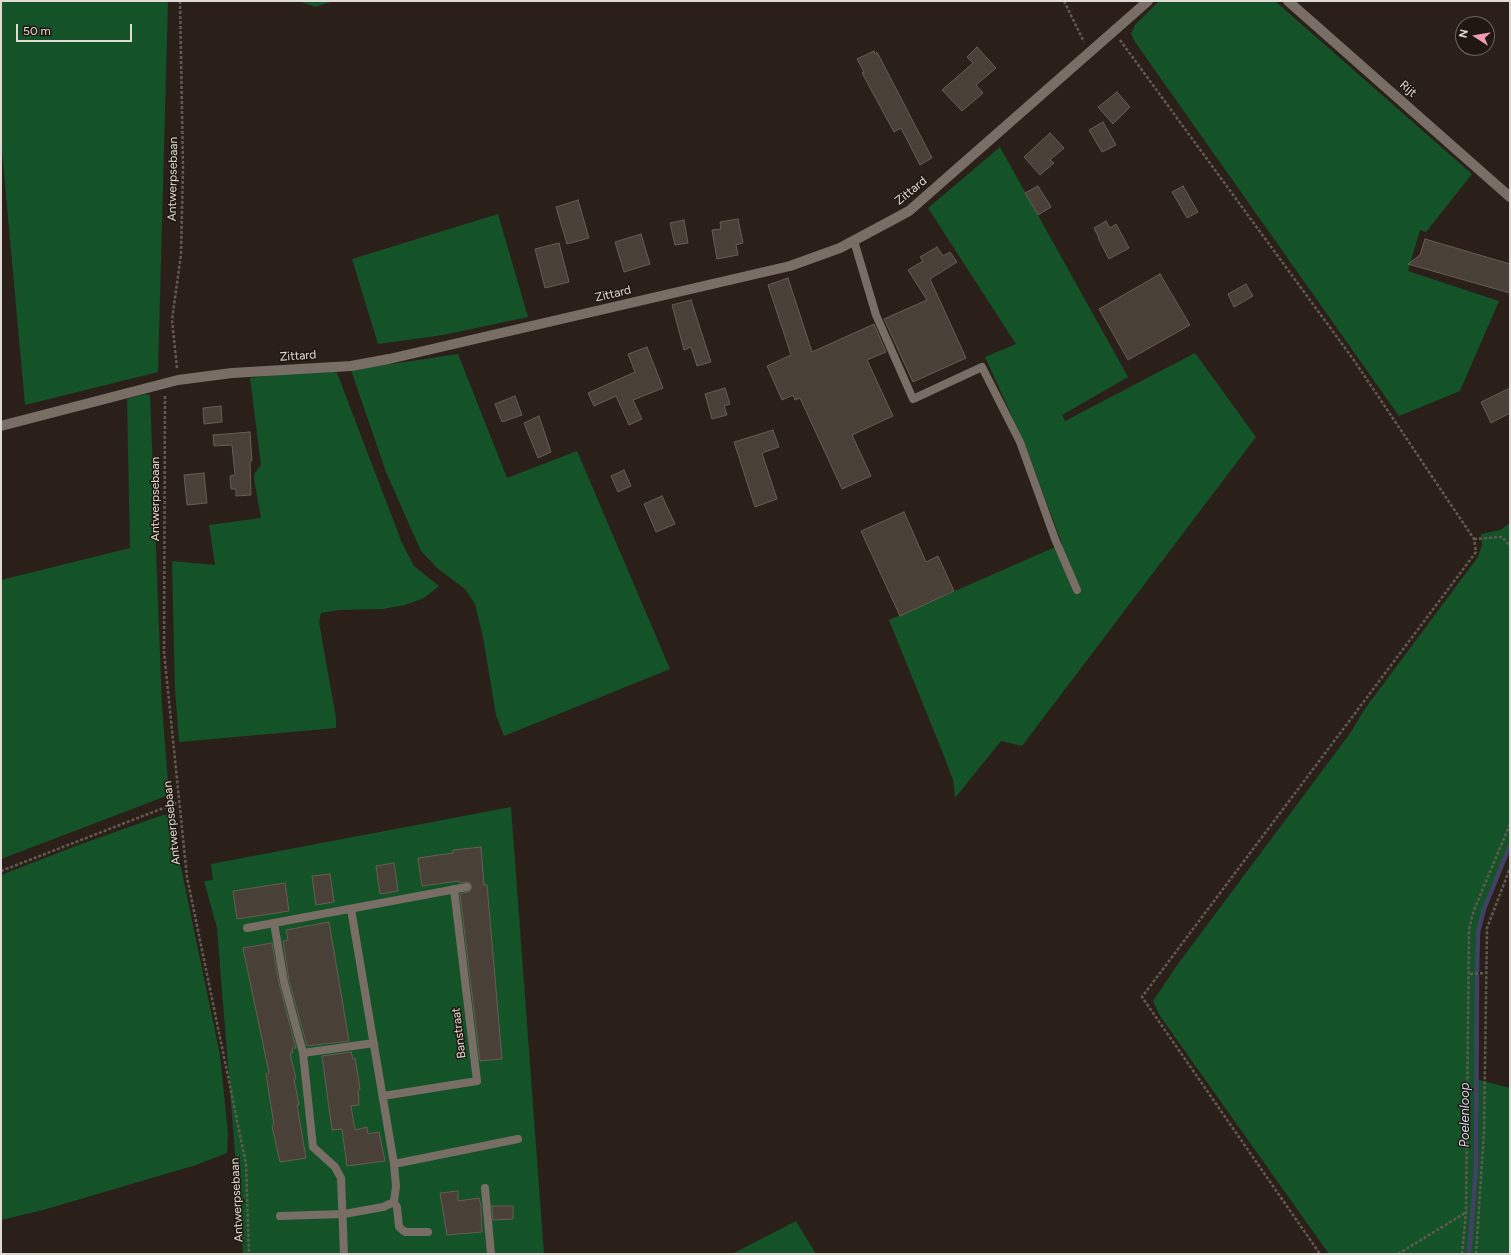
<!DOCTYPE html>
<html>
<head>
<meta charset="utf-8">
<style>
  body { margin:0 }
  #map { position:relative; width:1511px; height:1255px; overflow:hidden; background:#2a2019; font-family:Figtree,sans-serif }
  canvas { display:block }
  .frame { position:absolute; inset:0; border:2px solid #e0dad4; pointer-events:none }
  .north { position:absolute; left:1455px; top:16px; width:40px; height:40px; box-sizing:border-box; background:#201710; border:1px solid #6d655e; border-radius:50%; rotate:282deg; font-size:11px; font-weight:700; line-height:16px; text-align:center; color:#e0dad4 }
  .north::after { content:''; display:block; margin:auto; width:14px; height:18px; background:#f09ab6; clip-path:polygon(50% 0,100% 100%,50% 72%,0 100%) }
  .scale { position:absolute; left:16px; top:24px; width:116px; height:18px; box-sizing:border-box; border:2px solid #e0dad4; border-top:0; padding-left:5px; font-size:12px; line-height:14px; white-space:nowrap; color:#e0dad4; -webkit-text-stroke:3px #201710; paint-order:stroke }
</style>
</head>
<body>
<div id="map">
<canvas width="1511" height="1255"></canvas>
<div class="frame"></div>
<div class="north">N</div>
<div class="scale">50 m</div>
</div>
<script>
const c = document.querySelector('canvas').getContext('2d');
c.lineJoin = 'round';
function fillPath(path, color) { c.fillStyle = color; c.fill(path, 'evenodd'); }
const poly = rows => new Path2D(rows.map(r => 'M' + r).join(''));
function strokePath(path, color, width, dash) { c.strokeStyle = color; c.lineWidth = width; c.lineCap = dash ? 'butt' : 'round'; c.setLineDash(dash || []); c.stroke(path); }
function label(font, color, halo, rows, align = 'center') {
  c.font = font + ' Figtree,sans-serif'; c.lineWidth = 3; c.setLineDash([]); c.textBaseline = 'middle'; c.strokeStyle = halo; c.fillStyle = color; for (const [text, x, y, turn = 0] of rows) {
    c.save(); c.translate(x, y); c.rotate((+turn || 0) * Math.PI / 180); c.textAlign = isNaN(turn) ? turn : align; if (halo) c.strokeText(text, 0, 0); c.fillText(text, 0, 0); c.restore();
  }
}
const green = poly([
  [1,1,168,1,158,372,25,405,1,140],
  [299,1,334,1,315,7],
  [1159,1,1275,1,1472,174,1426,232,1420,230,1408,271,1499,301,1460,391,1399,416,1135,42,1131,34,1135,25],
  [1000,147,1128,377,1062,415,1065,421,1195,353,1256,437,1022,746,1001,741,955,798,953,780,944,756,889,620,1062,544,1026,447,985,357,1016,344,928,208],
  [498,214,528,317,443,335,378,344,352,259],
  [458,354,507,478,577,451,670,669,504,736,496,715,483,637,475,604,465,589,437,568,421,551,386,472,351,370],
  [334,372,337,373,402,543,414,566,439,586,424,598,405,605,383,609,339,610,321,613,319,622,336,718,336,728,179,742,175,690,172,561,215,565,209,525,261,518,254,479,255,473,261,465,250,378,294,373],
  [145,394,150,395,162,706,169,795,1,859,1,580,130,548,127,399],
  [1510,523,1510,842,1484,906,1477,932,1475,999,1475,1079,1510,1088,1510,1254,1329,1254,1160,1016,1153,1001,1178,964,1351,732,1364,710,1478,557,1482,545,1481,534,1500,530],
  [511,807,544,1254,243,1254,217,928,204,881,213,880,211,864],
  [163,815,167,815,170,820,174,834,220,1055,228,1133,227,1153,196,1165,43,1210,1,1220,1,875,76,846],
  [796,1221,816,1254,732,1254]
]);
const stream = poly([
  [1477,971,1478,932,1484,909,1510,845],
  [1469,1254,1476,1168,1477,976]
]);
const building = poly([
  [977,47,996,68,976,85,983,93,962,111,942,90,973,63,967,57,977,47],
  [874,51,875,54,877,52,932,158,920,165,901,128,894,132,862,73,864,72,857,59,874,51],
  [1117,92,1130,107,1113,124,1098,107,1117,92],
  [1103,122,1116,145,1102,152,1089,130,1103,122],
  [1050,133,1064,148,1050,160,1054,163,1040,175,1024,157,1050,133],
  [1038,186,1051,207,1038,215,1025,193,1038,186],
  [1183,186,1198,212,1187,218,1172,192,1183,186],
  [578,200,589,238,567,244,556,207,578,200],
  [738,219,743,243,736,245,738,255,717,259,712,230,721,229,720,222,738,219],
  [684,220,688,243,675,245,670,223,684,220],
  [1106,221,1110,228,1116,224,1129,248,1109,259,1098,238,1099,238,1094,228,1106,221],
  [641,234,650,264,624,272,615,242,641,234],
  [1425,239,1510,264,1510,293,1408,264,1420,255,1425,239],
  [559,243,569,282,545,288,535,249,559,243],
  [937,247,943,256,950,252,957,262,930,279,966,358,913,382,884,319,927,300,908,270,923,261,920,257,937,247],
  [1160,274,1190,325,1128,360,1099,309,1160,274],
  [788,278,812,352,874,324,886,352,867,360,893,416,852,435,871,476,842,489,800,398,795,400,793,395,782,400,767,366,791,355,768,285,788,278],
  [1246,284,1253,296,1234,307,1228,294,1246,284],
  [691,300,711,362,697,366,691,347,684,350,672,305,691,300],
  [647,347,663,388,633,400,642,419,629,425,616,396,594,406,588,393,635,372,628,354,647,347],
  [725,388,730,404,724,406,727,415,712,419,705,394,725,388],
  [1510,388,1510,413,1491,423,1481,402,1510,388],
  [515,396,522,415,502,422,495,404,515,396],
  [221,406,222,422,204,424,203,408,221,406],
  [539,416,551,452,538,458,524,423,539,416],
  [773,430,779,447,762,453,777,499,755,507,734,442,773,430],
  [250,432,252,461,250,461,251,495,236,496,236,489,231,489,230,476,235,475,232,445,214,446,213,435,250,432],
  [624,470,631,486,618,492,611,476,624,470],
  [204,473,207,503,187,505,184,475,204,473],
  [662,496,675,524,656,532,644,504,662,496],
  [904,512,926,562,938,556,954,591,900,616,861,531,904,512],
  [481,847,484,885,487,885,502,1059,480,1061,460,894,470,891,472,886,469,882,459,883,459,881,422,886,418,858,453,853,453,850,481,847],
  [394,863,398,891,380,894,376,866,394,863],
  [330,874,334,902,316,905,312,876,330,874],
  [285,883,289,911,237,919,233,891,285,883],
  [329,922,349,1041,307,1046,289,981,283,941,288,940,286,930,329,922],
  [272,943,279,983,296,1048,292,1048,293,1053,290,1053,296,1079,294,1079,299,1105,297,1105,306,1158,280,1162,272,1126,274,1125,266,1074,269,1073,243,948,272,943],
  [351,1052,353,1059,355,1058,360,1089,358,1090,359,1105,351,1106,355,1130,367,1127,368,1134,379,1132,385,1161,347,1166,342,1129,332,1130,322,1056,351,1052],
  [458,1191,458,1201,479,1198,481,1206,482,1232,447,1235,440,1193,458,1191],
  [492,1206,513,1206,513,1219,493,1220,492,1206]
]);
const path = poly([
  [1064,1,1084,42],
  [1120,40,1353,359,1474,539,1476,552,1142,997,1320,1254],
  [177,368,172,320,181,254,183,167,180,1],
  [165,396,164,652,187,877,246,1164,249,1254],
  [1474,539,1502,537,1510,546],
  [1,871,179,802],
  [1470,974,1485,973],
  [1398,1254,1465,1213],
  [1462,1254,1466,1212,1469,929,1474,910,1510,824],
  [1476,1254,1484,1132,1487,928,1510,868]
]);
const service = poly([
  [854,241,876,315,913,399,982,367,1020,442,1055,539,1077,590],
  [274,923,284,982,303,1053,313,1147,335,1167,341,1178,344,1254],
  [247,928,467,887],
  [303,1053,374,1043],
  [383,1096,477,1081,454,889],
  [394,1164,518,1139],
  [485,1188,491,1254],
  [394,1202,397,1207,399,1227,405,1232,428,1232],
  [280,1216,344,1214,383,1207,394,1202,396,1186,394,1164,351,909]
]);
const minor = poly([
  [1288,1,1510,197],
  [1,426,178,380,232,373,351,366,389,359,790,266,840,248,909,211,1148,1]
]);
const streetNames = [
  ["Rijt",1408,89,41],
  ["Antwerpsebaan",173,179,-89],
  ["Zittard",911,191,-39],
  ["Zittard",613,294,-13],
  ["Zittard",298,356,-4],
  ["Antwerpsebaan",155,499,-90],
  ["Antwerpsebaan",172,823,-96],
  ["Banstraat",459,1033,-97],
  ["Antwerpsebaan",237,1200,-93]
];
const waterNames = [
  ["Poelenloop",1465,1115,-90]
];
fillPath(green, '#145228');
strokePath(stream, '#434163', 4.5);
fillPath(building, '#494037');
strokePath(building, '#675d53', 1);
strokePath(path, '#635a53', 2.5, [3, 2]);
strokePath(service, '#796e65', 8);
strokePath(minor, '#796e65', 10);
label('12px', '#e0dad4', '#201710', streetNames);
label('italic 13px', '#ced9ee', '#201710', waterNames);
</script>
</body>
</html>
